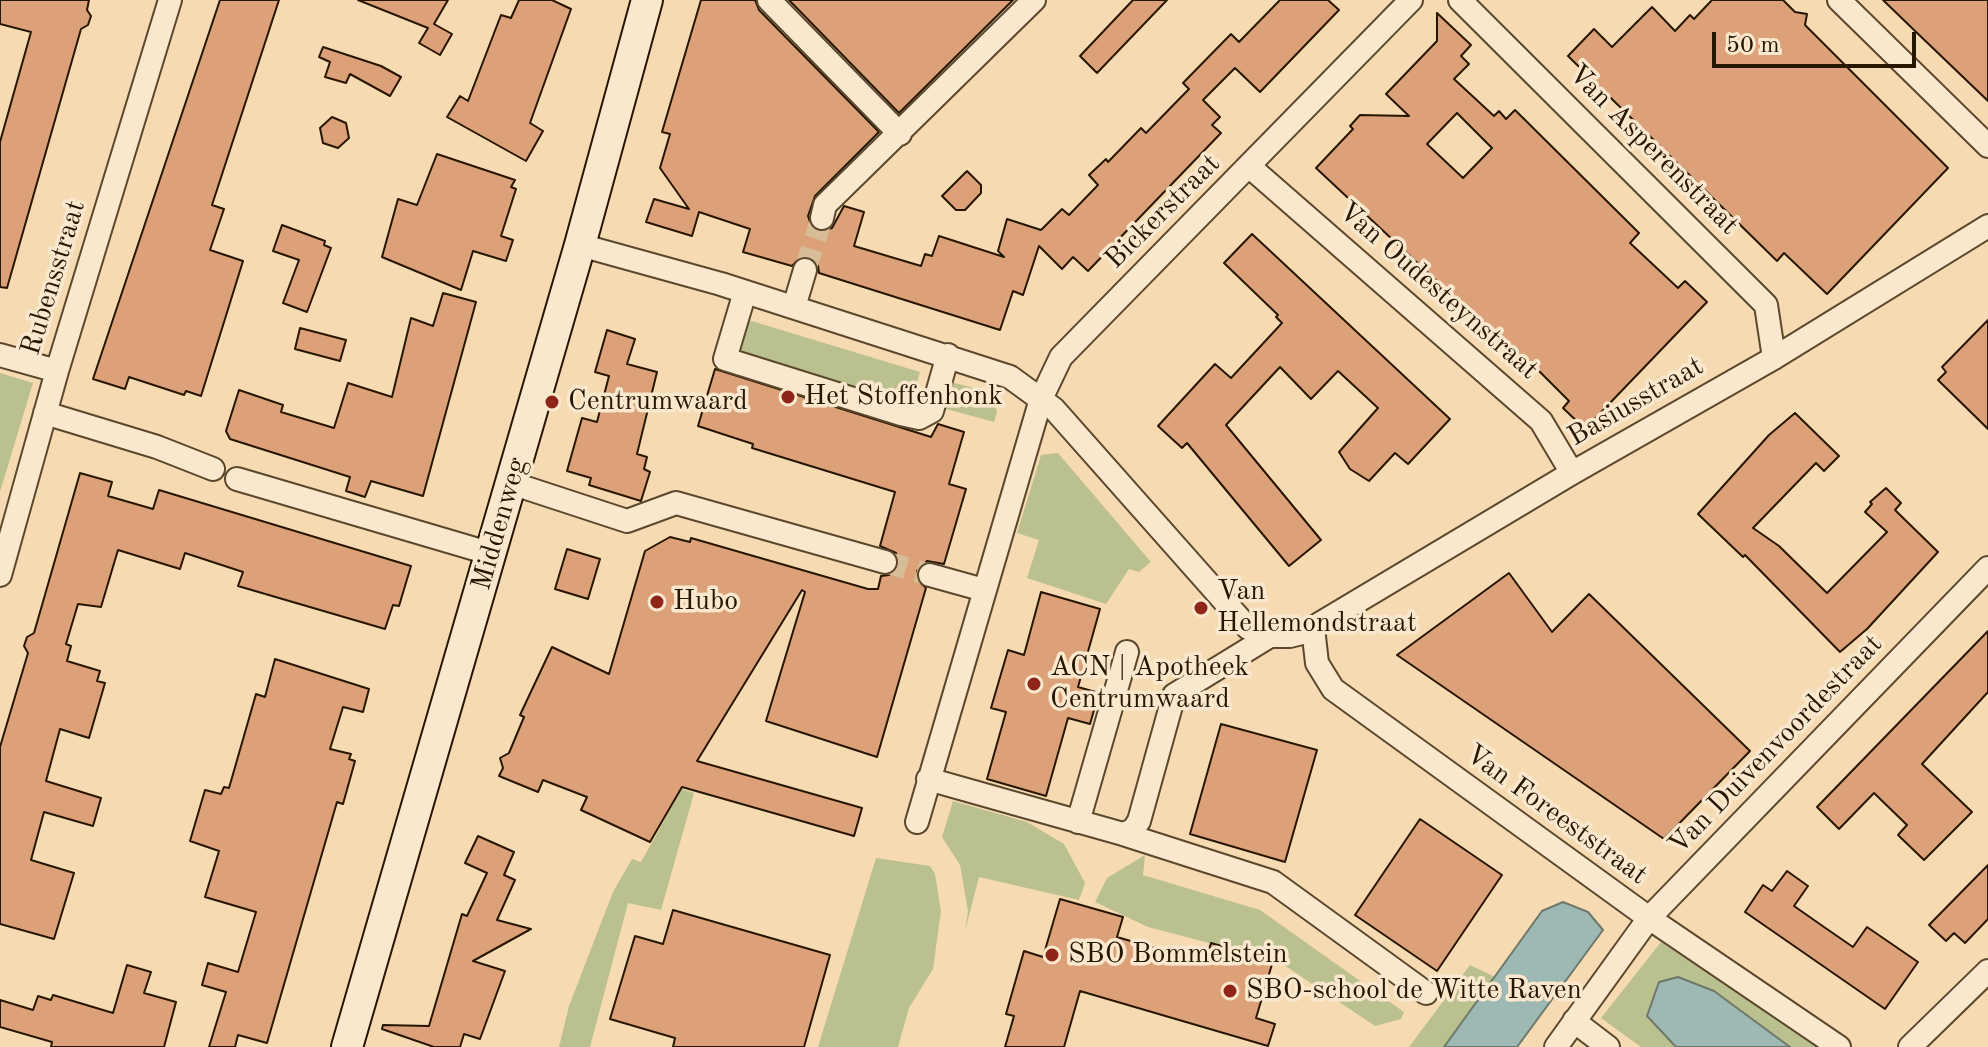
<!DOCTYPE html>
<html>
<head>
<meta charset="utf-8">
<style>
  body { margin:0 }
  #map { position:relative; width:1988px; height:1047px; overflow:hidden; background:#f6dbb2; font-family:"Old Standard TT",serif }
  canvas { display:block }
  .scale { position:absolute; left:1712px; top:32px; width:204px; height:36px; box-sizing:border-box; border:4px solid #271600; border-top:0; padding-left:10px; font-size:24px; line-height:28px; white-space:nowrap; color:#271600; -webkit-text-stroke:6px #f9e8cd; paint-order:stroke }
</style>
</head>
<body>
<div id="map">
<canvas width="1988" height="1047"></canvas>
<div class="scale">50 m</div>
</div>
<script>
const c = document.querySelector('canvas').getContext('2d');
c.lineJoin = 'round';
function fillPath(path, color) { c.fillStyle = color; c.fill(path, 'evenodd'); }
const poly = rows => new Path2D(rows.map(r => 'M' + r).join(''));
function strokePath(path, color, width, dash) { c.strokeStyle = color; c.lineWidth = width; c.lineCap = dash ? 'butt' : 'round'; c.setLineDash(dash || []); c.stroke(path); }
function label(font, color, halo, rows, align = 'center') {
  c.font = font + ' "Old Standard TT",serif'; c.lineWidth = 7; c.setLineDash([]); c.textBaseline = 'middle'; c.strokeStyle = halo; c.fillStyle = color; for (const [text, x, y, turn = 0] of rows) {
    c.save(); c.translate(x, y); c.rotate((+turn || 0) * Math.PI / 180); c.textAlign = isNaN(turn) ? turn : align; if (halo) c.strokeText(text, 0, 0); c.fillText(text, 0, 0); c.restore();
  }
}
const green = poly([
  [745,319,920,372,910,407,735,353],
  [0,373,33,383,0,492],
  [951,382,989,392,997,411,994,422,943,408],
  [1058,453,1151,562,1139,572,1129,569,1106,604,1027,578,1039,540,1017,533,1041,455],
  [682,789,694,793,661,910,628,903,590,1047,559,1047,569,1006,613,892,632,859,641,862],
  [953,801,1027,822,1064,844,1085,883,1079,900,979,877,965,931,968,911,960,865,942,837],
  [1145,855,1143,875,1260,910,1404,1012,1401,1019,1375,1026,1278,961,1148,927,1095,902,1107,878],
  [876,858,930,866,935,874,941,911,933,969,909,1008,898,1047,818,1047],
  [1661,942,1819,1047,1790,1047,1714,991,1647,1016,1676,1047,1641,1047,1601,1018],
  [1470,965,1495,977,1444,1047,1409,1047]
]);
const water = poly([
  [1563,902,1588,912,1603,930,1517,1047,1444,1047,1542,911,1563,902],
  [1678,977,1714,991,1790,1047,1676,1047,1647,1016,1659,982,1678,977]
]);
const building = poly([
  [0,0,89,0,87,10,91,16,88,25,81,29,7,288,0,287,0,142,31,32,0,24,0,0],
  [220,0,279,0,212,205,224,209,210,250,243,261,201,396,186,391,184,395,129,377,125,389,93,379,220,0],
  [358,0,448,0,434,24,452,34,440,55,419,43,428,28,358,0],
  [519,0,552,0,571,9,530,123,543,131,526,161,447,117,460,96,468,101,501,15,511,18,519,0],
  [701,0,755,0,759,10,879,132,815,196,808,216,812,228,820,232,832,228,844,206,864,212,854,246,921,266,925,254,932,256,939,236,1004,257,998,251,1007,219,1041,230,1062,209,1069,215,1098,185,1089,175,1106,159,1108,162,1141,128,1146,133,1189,89,1183,83,1231,34,1239,42,1280,0,1328,0,1339,10,1260,92,1235,68,1203,100,1220,117,1212,125,1221,133,1088,271,1073,257,1062,269,1039,246,1023,295,1013,291,1000,330,819,273,818,266,810,257,801,257,792,266,743,252,750,229,699,212,692,236,646,222,654,199,689,209,660,168,670,134,662,132,701,0],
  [789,0,1013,0,899,113,789,0],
  [1133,0,1167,0,1097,73,1080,56,1133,0],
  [1712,0,1783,0,1795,12,1807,14,1805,25,1948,168,1827,294,1784,253,1777,261,1568,56,1594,29,1612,47,1652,7,1675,31,1690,15,1694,19,1712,0],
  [1883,0,1988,0,1988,101,1914,30,1883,0],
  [1437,13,1471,45,1461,56,1469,64,1454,79,1494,116,1499,111,1506,119,1515,110,1639,233,1630,243,1678,288,1685,281,1707,302,1585,429,1563,408,1569,401,1523,355,1519,358,1316,168,1353,129,1350,126,1360,115,1409,116,1386,94,1437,41,1437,13],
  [1457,113,1492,148,1463,178,1427,144,1457,113],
  [323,47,381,66,401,77,390,96,350,74,346,83,325,77,330,62,319,57,323,47],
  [332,117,346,123,349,138,338,148,323,143,320,128,332,117],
  [437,154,515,180,511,187,516,189,501,236,513,240,506,261,473,251,461,290,382,257,398,199,417,205,437,154],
  [967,171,981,185,981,193,965,210,956,210,942,196,967,171],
  [282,225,325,241,324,245,331,248,307,312,283,303,299,260,273,251,282,225],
  [1252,234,1450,419,1408,464,1395,453,1369,481,1350,469,1339,452,1378,408,1338,371,1311,399,1280,367,1226,425,1321,540,1289,566,1187,443,1182,448,1158,426,1215,364,1231,378,1282,323,1276,317,1278,315,1224,263,1252,234],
  [443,293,476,302,423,496,371,481,365,497,346,491,350,477,230,439,226,431,239,390,283,405,281,412,334,428,348,383,392,397,411,318,433,326,443,293],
  [1988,320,1988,429,1938,380,1946,372,1942,367,1988,320],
  [300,328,346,340,340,361,295,349,300,328],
  [607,330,635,339,627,364,657,372,637,454,647,457,644,469,650,472,641,501,589,485,591,478,567,471,582,418,597,422,609,376,595,372,607,330],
  [715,369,931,437,938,424,964,432,949,484,966,489,944,564,927,561,917,571,917,579,926,588,877,757,766,721,805,592,802,590,697,761,862,808,854,836,682,787,650,842,581,810,587,797,543,780,538,792,499,776,503,768,500,758,509,753,524,717,520,715,552,647,609,674,645,551,670,537,690,542,691,538,868,589,878,589,881,576,889,575,898,567,896,553,880,546,895,492,752,448,753,444,698,426,715,369],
  [1795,413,1839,456,1824,471,1816,463,1753,528,1779,546,1827,593,1887,532,1865,512,1872,504,1870,502,1886,488,1901,503,1895,510,1938,552,1867,629,1840,652,1745,555,1743,557,1698,514,1769,435,1795,413],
  [80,473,112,482,108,496,153,509,159,490,411,566,399,606,393,605,385,629,238,586,243,572,185,553,180,569,118,550,101,607,78,604,66,644,71,646,67,661,100,671,97,681,105,683,89,738,60,729,46,781,101,798,93,826,44,812,31,860,74,873,54,939,0,924,0,747,28,653,24,646,27,637,34,633,80,473],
  [567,549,600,559,588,599,555,589,567,549],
  [1509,573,1552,632,1589,594,1750,751,1664,839,1397,655,1509,573],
  [1041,592,1100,609,1078,687,1099,693,1090,724,1068,718,1046,796,987,779,1006,712,991,708,1008,650,1024,655,1041,592],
  [1988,631,1988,692,1922,764,1972,812,1924,860,1898,835,1907,825,1874,793,1839,829,1817,807,1988,631],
  [275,659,369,689,363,712,343,707,330,749,351,754,349,759,355,761,343,804,337,802,267,1043,238,1035,235,1047,209,1047,226,992,202,985,208,963,238,972,256,912,205,897,219,851,190,841,205,790,221,794,224,787,229,788,256,694,265,697,275,659],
  [1221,724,1317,750,1285,862,1190,834,1221,724],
  [1420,819,1502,875,1437,971,1355,915,1420,819],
  [478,836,514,852,504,875,515,880,497,920,531,929,473,961,505,971,480,1039,464,1034,460,1047,434,1047,382,1029,383,1025,429,1026,462,914,467,916,487,873,465,863,478,836],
  [1988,865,1988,919,1965,943,1954,933,1946,941,1929,925,1988,865],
  [1787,871,1808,886,1794,906,1824,927,1853,947,1867,927,1918,962,1885,1009,1745,912,1763,885,1772,891,1787,871],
  [1060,899,1123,917,1117,937,1205,963,1211,943,1273,961,1256,1018,1275,1024,1268,1046,1080,991,1064,1047,1005,1047,1014,1016,1006,1014,1024,951,1043,957,1060,899],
  [673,910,830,955,804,1047,673,1047,675,1038,610,1019,635,936,663,944,673,910],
  [127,965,151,972,144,993,176,1002,164,1047,51,1047,52,1042,0,1027,0,1000,33,1010,38,996,51,1000,53,995,113,1013,127,965]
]);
const streetTunnel = poly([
  [805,270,822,218],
  [885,562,930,575]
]);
const street = poly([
  [769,0,900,134],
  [1460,0,1766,305,1774,358],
  [1839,0,1988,146],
  [1250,167,1541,421,1572,473],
  [822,218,825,205,1034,0],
  [580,245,721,284,1010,377,1054,409,1248,628,1270,636,1290,636,1306,632,1572,473,1774,358,1988,226],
  [745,292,725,359,901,414,919,418,932,411,948,355],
  [794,307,805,270],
  [0,355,57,371],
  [45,413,157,447,213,469],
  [237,479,492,554],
  [511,483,627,521,676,503,885,562],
  [0,575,57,371,170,0],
  [930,575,984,590],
  [1313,628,1317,663,1333,689,1649,918,1839,1047],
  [928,779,1123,834,1273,882,1426,993],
  [917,822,1041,399,1061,357,1411,0],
  [1078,822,1127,652],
  [1123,834,1133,830,1139,821,1174,695,1270,636],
  [1574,1021,1608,1047],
  [1556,1047,1649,918,1988,568],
  [1910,1047,1988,971]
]);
const secondary = poly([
  [347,1047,580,245,647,0]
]);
const markers = [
  [788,397,8,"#8f2418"],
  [552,402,8,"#8f2418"],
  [657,602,8,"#8f2418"],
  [1201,608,8,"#8f2418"],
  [1034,684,8,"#8f2418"],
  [1052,955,8,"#8f2418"],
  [1230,991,8,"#8f2418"]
];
const streetNames = [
  ["Van Asperenstraat",1653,150,45],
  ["Bickerstraat",1163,212,-45],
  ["Rubensstraat",54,278,-73],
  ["Van Oudesteynstraat",1438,291,41],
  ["Basiusstraat",1636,402,-30],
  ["Middenweg",500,524,-74],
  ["Van Duivenvoordestraat",1776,745,-46],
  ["Van Foreeststraat",1556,815,36]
];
const poiNames = [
  ["Het Stoffenhonk",804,397],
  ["Centrumwaard",568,402],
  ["Van",1217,592],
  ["Hellemondstraat",1217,624],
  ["Hubo",673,602],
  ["ACN | Apotheek",1050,668],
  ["Centrumwaard",1050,700],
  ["SBO Bommelstein",1068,955],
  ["SBO-school de Witte Raven",1246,991]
];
fillPath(green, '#bac18e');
fillPath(water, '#9eb9b3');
strokePath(water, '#6e786b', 2);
fillPath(building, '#dda179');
strokePath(building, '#271600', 2);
strokePath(streetTunnel, '#d7bd97', 22, [22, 11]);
strokePath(street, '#5b472c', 26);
strokePath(secondary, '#271600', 34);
strokePath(street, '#f9e8cd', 22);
strokePath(secondary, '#f9e8cd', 30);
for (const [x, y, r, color] of markers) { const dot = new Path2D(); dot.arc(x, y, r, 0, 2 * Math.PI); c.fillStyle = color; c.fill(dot); strokePath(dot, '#f9e8cd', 3); }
label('28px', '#271600', '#f9e8cd', streetNames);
label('28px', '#271600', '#f9e8cd', poiNames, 'left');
</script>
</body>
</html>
